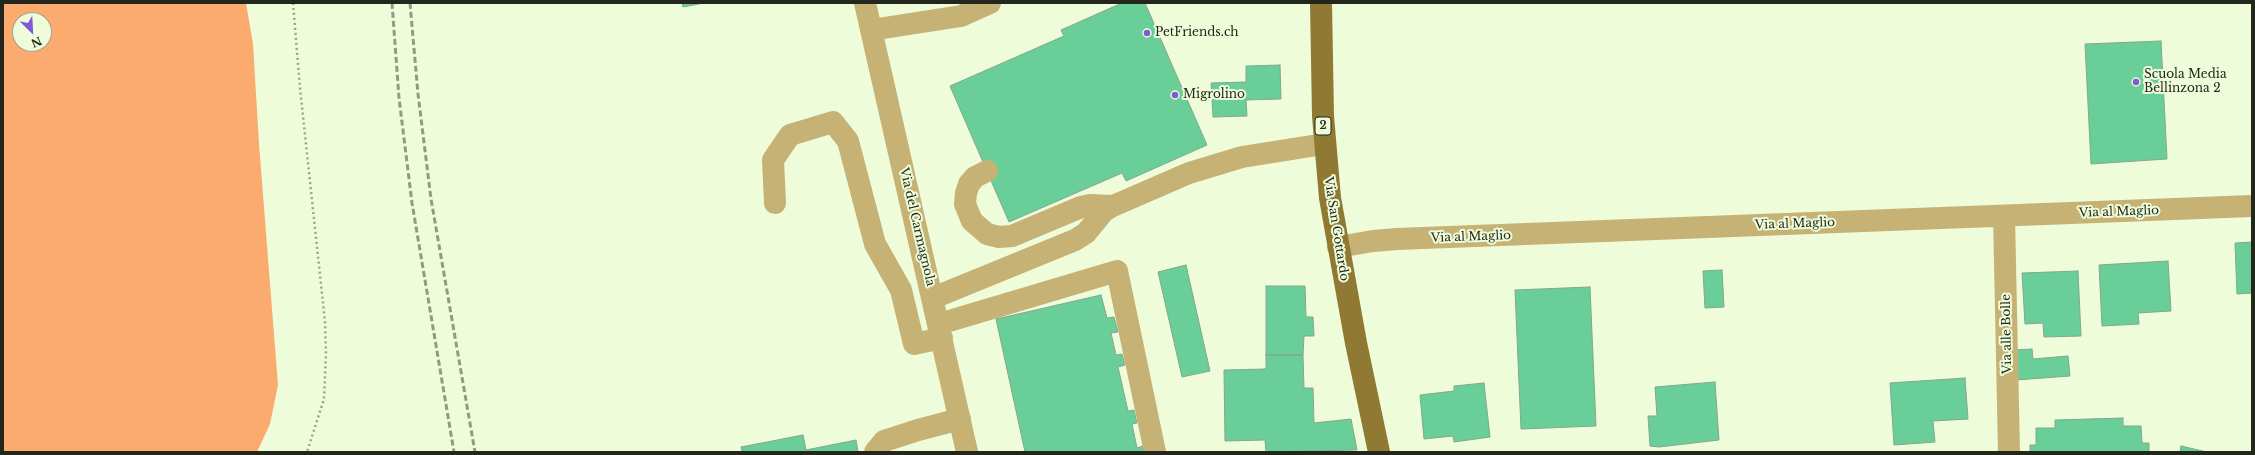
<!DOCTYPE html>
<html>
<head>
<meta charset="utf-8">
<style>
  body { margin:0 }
  #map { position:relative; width:2255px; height:455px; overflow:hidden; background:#eefcda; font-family:"Libre Baskerville",serif }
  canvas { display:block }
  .frame { position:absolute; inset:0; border:4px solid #23271b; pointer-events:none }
  .north { position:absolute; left:12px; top:12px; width:40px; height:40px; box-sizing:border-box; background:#eefcda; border:1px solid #9da78e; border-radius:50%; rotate:156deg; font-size:11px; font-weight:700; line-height:16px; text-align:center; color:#23271b }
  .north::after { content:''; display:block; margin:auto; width:14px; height:18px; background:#7e5bd5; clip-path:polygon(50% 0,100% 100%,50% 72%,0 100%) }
</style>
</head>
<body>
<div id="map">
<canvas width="2255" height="455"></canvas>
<div class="frame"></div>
<div class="north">N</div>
</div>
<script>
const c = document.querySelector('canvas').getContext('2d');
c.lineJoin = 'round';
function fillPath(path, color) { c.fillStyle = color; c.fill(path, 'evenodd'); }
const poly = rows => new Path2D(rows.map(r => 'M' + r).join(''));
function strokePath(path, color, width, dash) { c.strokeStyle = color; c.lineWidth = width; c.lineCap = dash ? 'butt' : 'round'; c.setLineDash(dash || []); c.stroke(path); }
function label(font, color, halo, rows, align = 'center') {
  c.font = font + ' "Libre Baskerville",serif'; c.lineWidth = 4; c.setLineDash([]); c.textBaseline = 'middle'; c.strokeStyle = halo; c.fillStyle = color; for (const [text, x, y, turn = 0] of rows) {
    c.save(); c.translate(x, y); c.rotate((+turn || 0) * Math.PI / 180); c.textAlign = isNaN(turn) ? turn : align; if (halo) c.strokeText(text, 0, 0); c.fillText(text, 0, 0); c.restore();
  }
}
const forest = poly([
  [3,3,246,3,253,44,259,144,278,385,270,424,257,452,3,452],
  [20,20,44,20,44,44,20,44]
]);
const building = poly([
  [682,3,704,3,683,7,682,3],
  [1122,3,1145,3,1207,145,1126,181,1122,173,1009,222,950,86,1064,36,1061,30,1122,3],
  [2161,41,2167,159,2091,164,2085,44,2161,41],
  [1280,65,1281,99,1246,100,1247,116,1213,117,1211,83,1246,82,1246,66,1280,65],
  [2252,242,2252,293,2237,294,2235,243,2252,242],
  [2168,261,2171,311,2138,313,2139,324,2102,326,2099,265,2168,261],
  [1186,265,1210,371,1182,377,1158,272,1186,265],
  [1722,270,1724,307,1705,308,1703,271,1722,270],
  [2078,271,2081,336,2044,337,2043,323,2025,324,2022,273,2078,271],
  [1266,286,1305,286,1306,317,1313,317,1314,336,1304,336,1303,355,1266,355,1266,286],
  [1590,287,1596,426,1521,429,1515,290,1590,287],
  [1101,295,1107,318,1114,317,1118,332,1111,333,1116,355,1122,354,1125,365,1118,367,1128,411,1134,410,1137,423,1132,424,1137,448,1143,446,1145,452,1025,452,996,319,1101,295],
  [2032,349,2033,359,2068,356,2070,376,2016,380,2014,350,2032,349],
  [1266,355,1303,355,1304,388,1313,388,1314,423,1351,419,1357,450,1266,452,1265,440,1225,441,1224,370,1266,369,1266,355],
  [1965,378,1968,419,1933,421,1935,442,1894,445,1890,383,1965,378],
  [1715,382,1719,440,1659,447,1650,446,1648,416,1657,416,1655,387,1715,382],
  [1484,383,1490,437,1454,442,1453,436,1424,439,1420,395,1454,391,1454,386,1484,383],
  [2123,418,2123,426,2141,426,2142,443,2149,443,2149,452,2030,452,2030,445,2036,445,2036,428,2055,428,2055,420,2123,418],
  [803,435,806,450,856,440,858,452,742,452,741,447,803,435],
  [2181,446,2207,452,2180,452,2181,446]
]);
const path = poly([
  [293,3,300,88,325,322,326,354,324,399,307,452]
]);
const minor = poly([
  [865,3,967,452],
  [871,30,961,16,990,3],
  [987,171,975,177,969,184,966,193,965,204,972,221,987,234,999,237,1012,236,1081,207,1090,205,1113,206],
  [775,203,773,160,790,135,833,122,848,141,875,244,901,290,914,344,942,338],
  [2004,216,2009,452],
  [1338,247,1373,241,1397,239,2252,206],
  [933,298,1075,240,1086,233,1104,211,1113,206,1189,173,1242,157,1324,144],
  [939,324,1117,271,1155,452],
  [875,452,884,441,918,430,960,419]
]);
const major = poly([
  [1321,3,1323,116,1330,198,1356,343,1379,452]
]);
const rail = poly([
  [392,3,399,98,412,203,454,452],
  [410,3,418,94,431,199,475,452]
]);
const markers = [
  [1147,33,4,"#7e5bd5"],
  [2136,82,4,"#7e5bd5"],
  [1175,95,4,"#7e5bd5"]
];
const shields = [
  [1323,126,16]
];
const shieldNames = [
  ["2",1323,126]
];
const poiNames = [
  ["PetFriends.ch",1155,33],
  ["Scuola Media",2144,75],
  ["Bellinzona 2",2144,89],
  ["Migrolino",1183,95]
];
const streetNames = [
  ["Via al Maglio",2119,212,-2],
  ["Via al Maglio",1795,224,-2],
  ["Via del Carmagnola",917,227,77],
  ["Via San Gottardo",1336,229,81],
  ["Via al Maglio",1471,237,-2],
  ["Via alle Bolle",2007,334,-91]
];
fillPath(forest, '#fbab6d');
fillPath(building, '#6ace99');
strokePath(building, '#84a591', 1);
strokePath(path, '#9ba48b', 2.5, [2, 3]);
strokePath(minor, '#c6b275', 22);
strokePath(major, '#907933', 22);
strokePath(rail, '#919b83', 3, [6, 3]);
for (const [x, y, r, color] of markers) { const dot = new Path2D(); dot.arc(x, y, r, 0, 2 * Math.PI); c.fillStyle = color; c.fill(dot); strokePath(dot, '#eefcda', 1.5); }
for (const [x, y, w] of shields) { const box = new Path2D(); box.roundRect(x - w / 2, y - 9, w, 18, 3); c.fillStyle = '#eefcda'; c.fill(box); strokePath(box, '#23271b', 1); }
label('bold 11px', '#23271b', null, shieldNames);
label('12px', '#23271b', '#eefcda', poiNames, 'left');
label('12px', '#23271b', '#eefcda', streetNames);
</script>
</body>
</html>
